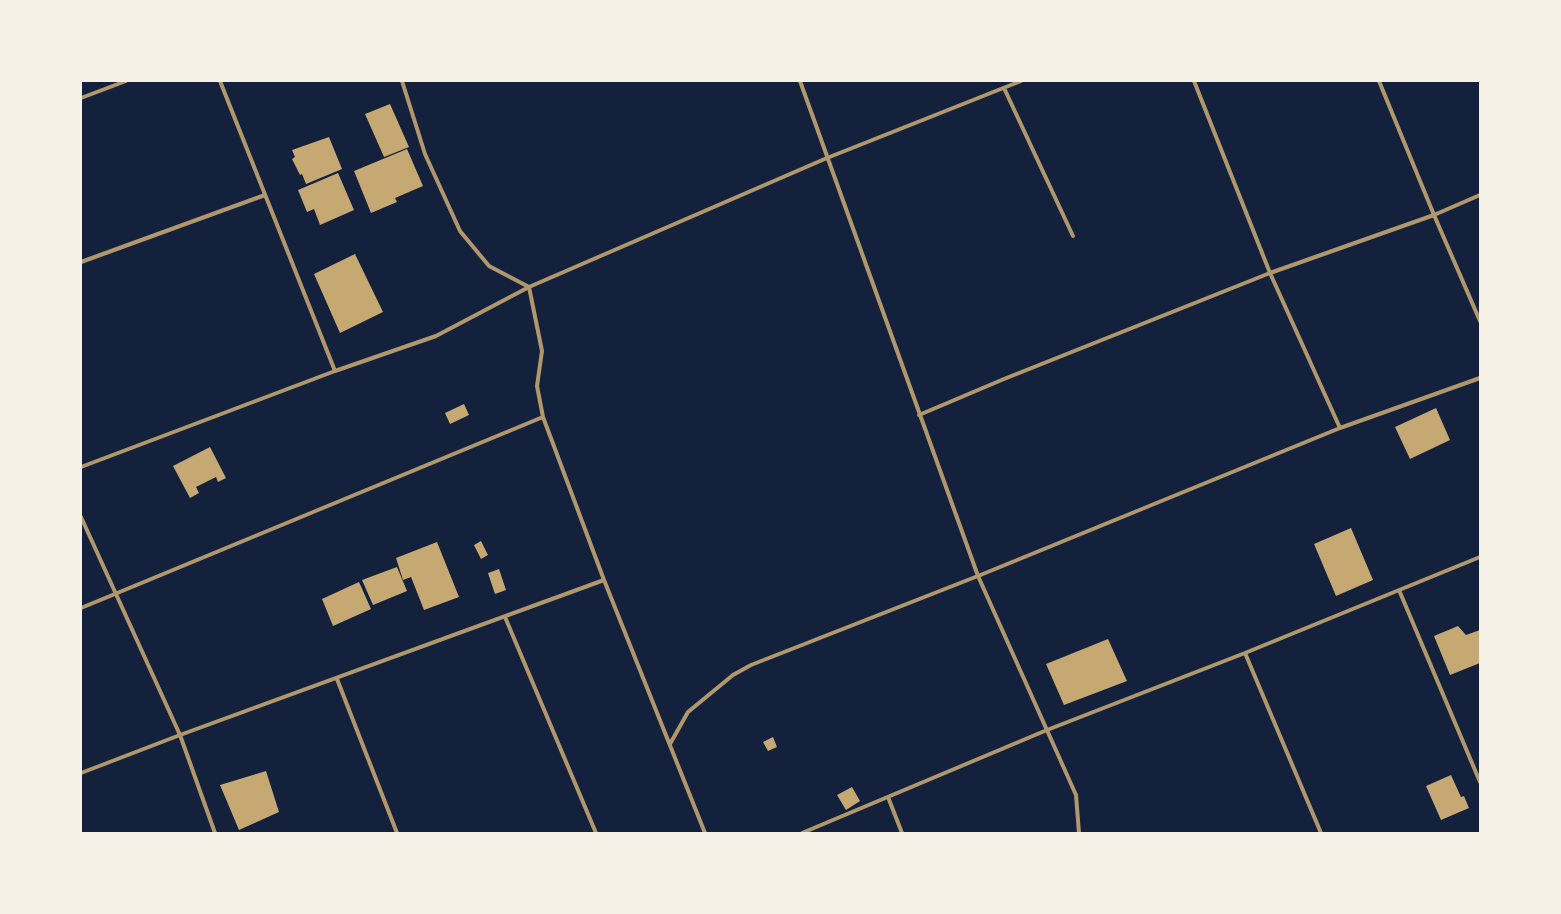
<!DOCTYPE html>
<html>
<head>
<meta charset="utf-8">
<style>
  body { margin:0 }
  #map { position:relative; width:1561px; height:914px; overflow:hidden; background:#14213d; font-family:"Work Sans",sans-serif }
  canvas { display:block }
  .frame { position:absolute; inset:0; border:82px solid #f6f1e7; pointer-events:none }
</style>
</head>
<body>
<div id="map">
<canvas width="1561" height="914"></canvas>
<div class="frame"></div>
</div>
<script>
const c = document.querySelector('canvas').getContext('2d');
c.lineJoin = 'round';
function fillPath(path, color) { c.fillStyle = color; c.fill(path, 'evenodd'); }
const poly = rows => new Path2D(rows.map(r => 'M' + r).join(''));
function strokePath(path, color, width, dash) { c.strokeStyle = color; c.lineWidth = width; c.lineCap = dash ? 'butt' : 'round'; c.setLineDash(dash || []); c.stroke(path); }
const building = poly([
  [390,104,409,147,384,157,365,114],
  [329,137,342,169,306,184,302,174,300,175,292,159,295,157,292,150],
  [407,149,423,186,395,198,397,202,371,213,354,171],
  [338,173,354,210,320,225,314,209,307,212,298,190],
  [355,254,383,312,340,333,314,274],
  [464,404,469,415,450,424,445,413],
  [1436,408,1450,440,1410,459,1395,427],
  [210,447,226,478,218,482,216,477,196,487,199,493,190,498,173,466],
  [1351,528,1373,580,1336,596,1314,544],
  [481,541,488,555,481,559,474,545],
  [437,542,459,597,424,610,411,577,403,580,396,558],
  [397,567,407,591,373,605,362,580],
  [499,569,506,590,495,594,488,573],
  [359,582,371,609,333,626,322,599],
  [1458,626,1466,635,1480,630,1480,663,1450,675,1434,636],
  [1108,639,1127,681,1064,705,1046,664],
  [773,737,777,747,768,751,763,742],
  [266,771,279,812,239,830,220,785],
  [1451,775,1461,797,1464,796,1469,808,1441,820,1426,786],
  [852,787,860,801,846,810,837,795]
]);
const minor = poly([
  [220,81,335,371],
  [402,81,425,154,460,231,489,266,529,287,542,351,537,386,543,417,604,580,705,833],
  [800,81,978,576,1076,795,1079,833],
  [1194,81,1270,273,1340,428],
  [1379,81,1434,215,1480,321],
  [1004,88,1073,236],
  [81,98,126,81],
  [81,262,265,195],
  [919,415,1004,379,1270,273,1434,215,1480,195],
  [81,467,335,371,436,336,529,287,827,158,1021,81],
  [81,517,180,735,215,833],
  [1399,590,1480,782],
  [81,608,543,417],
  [505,617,596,833],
  [1245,653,1321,833],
  [337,679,397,833],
  [670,744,688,712,733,675,751,665,978,576,1340,428,1480,378],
  [81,773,180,735,604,580],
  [888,797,902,833],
  [802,833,1047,730,1245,653,1480,557]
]);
fillPath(building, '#c6a872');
strokePath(minor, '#b1986c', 4);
</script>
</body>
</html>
